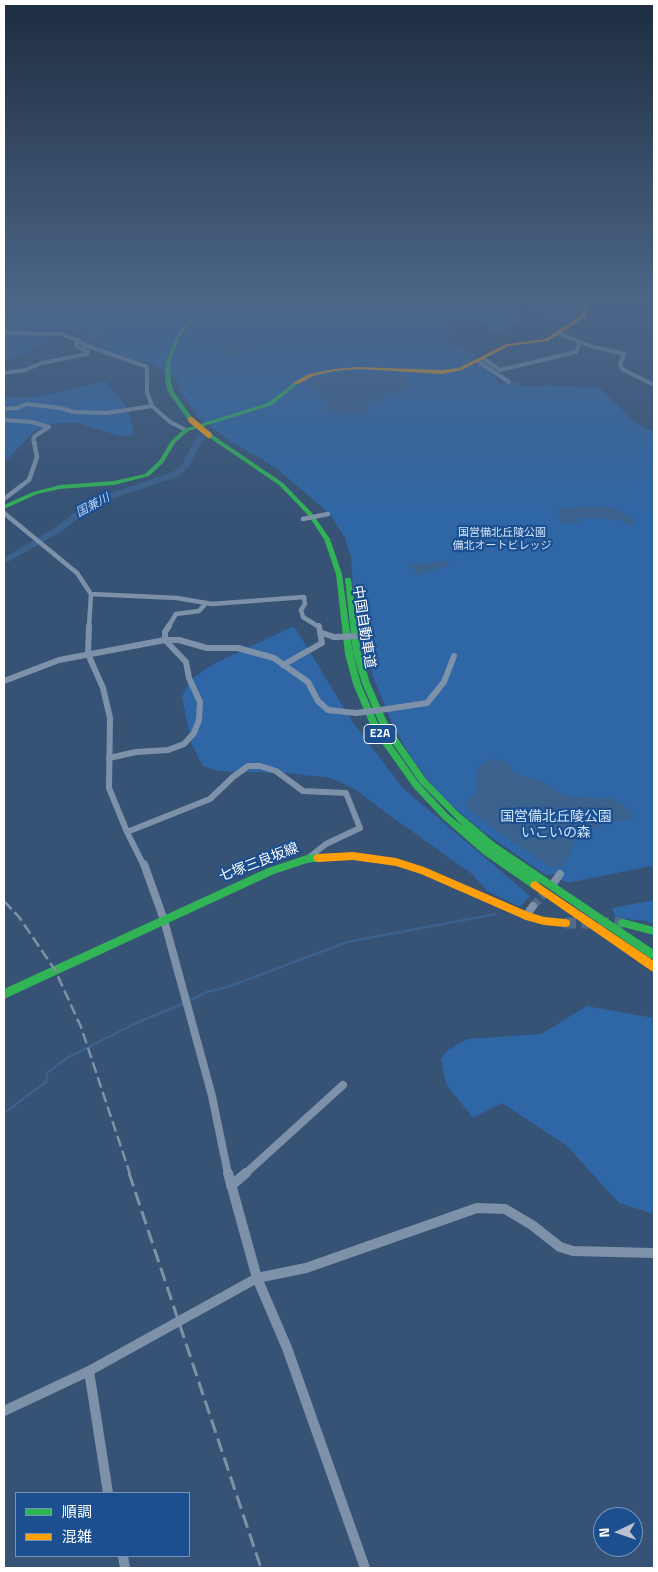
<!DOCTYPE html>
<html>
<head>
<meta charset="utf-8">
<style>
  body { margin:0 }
  #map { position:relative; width:658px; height:1572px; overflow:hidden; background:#365274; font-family:"Titillium Web","Noto Sans JP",sans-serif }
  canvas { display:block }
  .frame { position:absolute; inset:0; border:5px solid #fff; pointer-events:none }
  .legend { position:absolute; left:15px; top:1492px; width:175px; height:65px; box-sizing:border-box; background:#1b4f8f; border:1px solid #7695bc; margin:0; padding:6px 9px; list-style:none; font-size:15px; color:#fff }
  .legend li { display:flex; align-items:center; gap:10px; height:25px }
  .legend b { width:25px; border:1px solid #7695bc }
  .north { position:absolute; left:593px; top:1507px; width:50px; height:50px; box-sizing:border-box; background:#1b4f8f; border:1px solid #7695bc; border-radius:50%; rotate:267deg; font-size:14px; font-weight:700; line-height:20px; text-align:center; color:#fff }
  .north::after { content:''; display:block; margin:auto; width:18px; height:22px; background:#b9c2ce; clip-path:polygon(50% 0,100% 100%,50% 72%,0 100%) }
</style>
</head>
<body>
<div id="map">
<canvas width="658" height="1572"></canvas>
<div class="frame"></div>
<ul class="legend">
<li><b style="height:6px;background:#30b455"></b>順調</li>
<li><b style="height:6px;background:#ff9f0a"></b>混雑</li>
</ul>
<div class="north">N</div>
</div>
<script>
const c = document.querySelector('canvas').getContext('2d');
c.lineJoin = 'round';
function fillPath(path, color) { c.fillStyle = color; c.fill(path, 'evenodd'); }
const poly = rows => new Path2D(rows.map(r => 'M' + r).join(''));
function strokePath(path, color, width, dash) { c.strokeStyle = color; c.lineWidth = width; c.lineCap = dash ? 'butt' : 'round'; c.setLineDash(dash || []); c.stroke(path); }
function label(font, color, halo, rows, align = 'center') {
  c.font = font + ' "Titillium Web","Noto Sans JP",sans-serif'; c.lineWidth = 4.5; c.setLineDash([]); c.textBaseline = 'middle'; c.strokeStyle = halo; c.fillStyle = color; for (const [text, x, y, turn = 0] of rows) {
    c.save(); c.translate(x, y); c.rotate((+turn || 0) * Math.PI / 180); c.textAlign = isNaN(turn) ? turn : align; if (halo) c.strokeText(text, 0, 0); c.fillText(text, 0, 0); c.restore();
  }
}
const green = poly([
  [4,300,501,300,518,309,515,314,526,319,508,330,491,331,490,327,479,321,463,318,452,326,448,334,448,341,477,356,468,362,467,367,472,364,484,366,493,374,499,384,517,382,522,387,546,385,600,388,637,424,654,432,654,870,651,866,568,883,559,879,556,874,546,875,482,831,442,797,427,779,409,754,393,725,373,677,353,589,351,556,344,536,329,513,276,468,229,440,199,418,180,391,176,378,152,363,134,360,100,347,72,329,60,330,47,341,25,354,4,361],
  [525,300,577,300,579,312,574,317,560,324],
  [105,381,127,407,133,426,132,435,119,436,78,423,55,423,33,432,4,463,4,398,36,397],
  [294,626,352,721,402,787,530,896,520,907,487,891,472,874,378,807,356,790,331,778,286,773,217,771,203,766,192,745,182,697,189,681,213,664],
  [654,900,654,924,646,921,616,918,612,908],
  [587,1006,654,1018,654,1214,619,1203,566,1145,502,1103,473,1118,446,1084,441,1059,448,1050,467,1039,541,1034]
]);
const water = poly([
  [96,317,103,322,103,330,113,341,115,347,109,348,94,342,83,331,95,323],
  [236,341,241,342,246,346,245,352,233,355,223,353,222,345],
  [344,372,399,375,413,384,403,390,367,404,364,406,368,412,364,415,329,411,327,410,326,402,313,389,302,384,318,377],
  [591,506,615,508,637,520,632,525,613,519,587,518,580,518,579,523,563,524,555,510],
  [446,561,449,563,449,566,429,571,422,575,417,575,407,562,419,564],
  [488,759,498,759,507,762,514,773,523,777,538,779,564,795,586,798,612,798,626,806,632,813,633,817,628,820,609,822,581,834,575,840,567,859,561,866,551,868,478,817,465,804,478,789,476,777,479,767]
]);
const stream = poly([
  [188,1001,207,992,228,987,347,942,496,914],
  [4,1113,46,1082,47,1073,67,1058,132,1025,184,1003]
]);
const river = poly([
  [198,434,205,436,189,466,179,476,105,501,92,508,59,533,4,564,4,558,53,529,86,504,99,497,173,472,182,465,198,434]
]);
const streetTunnel = poly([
  [533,906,548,890]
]);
const secondaryTunnel = poly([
  [565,923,623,923]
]);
const streetFar4 = poly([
  [4,333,61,334,76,340],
  [558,333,590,346,624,354,620,364,622,369,654,385],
  [483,358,500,370,576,352,580,342],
  [478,361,509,382],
  [4,373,25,370,42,363,87,354,88,352,77,346,76,340,78,340,85,345,147,367,147,392,152,406,170,422,186,430],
  [4,409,17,408,27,404,60,408,74,412,107,413,152,406],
  [4,420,32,422,49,427,35,436,33,440,35,443]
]);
const streetFar3 = poly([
  [4,499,29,480,37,457,34,442],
  [4,513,77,573,91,594,89,627],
  [91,594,177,598,212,604,304,597,305,604,301,610,303,617,319,627],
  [168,627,176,614,199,611,206,603]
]);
const streetFar2 = poly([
  [89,626,88,654,103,688,110,718,109,788,127,832,144,866],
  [322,633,334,637],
  [283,665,322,643,319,626],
  [4,681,59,660,165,640,179,640,207,648,238,648,274,658,308,682,318,701,328,710,356,713],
  [387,709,427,703,444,682,454,656],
  [109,758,136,752,168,750,184,744,194,733,199,720,200,702,189,678,186,662,165,640,165,632,169,626],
  [127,832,210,799,233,777,248,766,260,766,276,771,303,791,346,793,360,828,326,844,307,859]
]);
const streetFar1 = poly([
  [144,864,164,920,212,1096,228,1174],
  [555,881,560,874],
  [526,916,533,906],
  [245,1174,343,1085]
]);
const street = poly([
  [228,1173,257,1278,287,1348,365,1568],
  [231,1186,246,1173],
  [89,1371,108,1493],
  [4,1411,89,1371,257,1278,306,1268,477,1208,505,1209,532,1225,560,1247,573,1251,654,1253],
  [123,1556,125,1568]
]);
const fast = poly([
  [204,300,208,300,180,337,170,362,171,382,174,392,194,420,191,422,189,421,168,392,165,382,166,362,176,337,204,300],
  [296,381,299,383,298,384,272,405,188,431,175,443,163,463,149,476,114,485,60,489,37,494,4,509,4,505,33,492,60,485,114,481,145,474,159,461,171,441,184,429,268,403,296,381],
  [207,434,211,434,283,483,312,513,330,539,342,574,353,654,361,684,380,728,419,783,449,815,464,827,420,783,381,727,362,683,353,653,345,579,346,578,350,578,351,579,361,653,370,683,389,726,426,779,457,811,495,843,654,950,654,959,650,958,539,882,540,885,538,888,535,889,532,888,483,854,443,819,413,787,372,729,353,684,345,654,336,574,324,539,308,515,279,485,207,436,207,434],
  [318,854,321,855,323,858,321,861,307,863,274,874,4,999,4,989,268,868,307,855,318,854],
  [623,919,654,927,654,935,619,926,618,923,619,920,623,919]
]);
const slow = poly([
  [581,300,585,300,588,310,584,318,548,341,509,346,462,370,442,374,358,369,334,371,313,376,298,384,293,383,309,374,334,369,358,367,442,370,459,368,506,344,545,339,580,316,584,310,581,300],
  [353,852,396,858,424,867,528,912,544,917,565,919,569,920,570,923,569,926,565,927,544,925,526,920,421,874,396,866,353,860,318,862,315,861,313,858,315,855,318,854,353,852],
  [535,881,654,961,654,972,650,970,532,888,530,885,532,882,535,881]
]);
const railFar1 = poly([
  [4,901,19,917,55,970,81,1027,130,1174]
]);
const rail = poly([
  [129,1173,261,1568]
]);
const streetBridgeFar1 = poly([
  [303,519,328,514]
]);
const streetBridge = poly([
  [334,637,365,636],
  [356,713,387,709]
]);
const slowBridge = poly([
  [191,420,209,435]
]);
const farParknames = [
  ["国営備北丘陵公園",502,533],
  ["備北オートビレッジ",502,546]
];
const farWaternames = [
  ["国兼川",93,506,-28]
];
const shields = [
  [380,734,32]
];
const shieldNames = [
  ["E2A",380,734]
];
const streetNames = [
  ["中国自動車道",363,627,81],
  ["七塚三良坂線",259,863,-21]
];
const parkNames = [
  ["国営備北丘陵公園",556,818],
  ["いこいの森",556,834]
];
fillPath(green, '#2f66a5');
fillPath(water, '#3b618d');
strokePath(stream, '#3b618d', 2.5);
fillPath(river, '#3b618d');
strokePath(streetTunnel, '#546c89', 8, [8, 4]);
strokePath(secondaryTunnel, '#546c89', 11, [11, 5.5]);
strokePath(streetFar4, '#7d92a8', 4);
strokePath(streetFar3, '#7d92a8', 4.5);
strokePath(streetFar2, '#7d92a8', 6);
strokePath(streetFar1, '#7d92a8', 8);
strokePath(street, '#7d92a8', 10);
fillPath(fast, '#30b455');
fillPath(slow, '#ff9f0a');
strokePath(railFar1, '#7e92a7', 2.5, [11, 4.5]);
strokePath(rail, '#7e92a7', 3, [14, 6]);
strokePath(streetBridgeFar1, '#7d92a8', 4.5);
strokePath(streetBridge, '#7d92a8', 6);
strokePath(slowBridge, '#ff9f0a', 6);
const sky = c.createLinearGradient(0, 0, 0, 520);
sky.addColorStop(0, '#1e2d40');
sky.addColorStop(0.58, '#4c6688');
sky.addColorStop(1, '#4c668800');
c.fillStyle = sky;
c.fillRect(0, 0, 658, 520);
label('11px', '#cfe3fa', '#1b4f8f', farParknames);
label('italic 12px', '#b5d3f5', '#1b4f8f', farWaternames);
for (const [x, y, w] of shields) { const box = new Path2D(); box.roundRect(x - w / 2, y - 9.5, w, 19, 4); c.fillStyle = '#1b4f8f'; c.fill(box); strokePath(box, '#fff', 1); }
label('bold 12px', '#fff', null, shieldNames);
label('14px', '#fff', '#1b4f8f', streetNames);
label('14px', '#cfe3fa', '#1b4f8f', parkNames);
</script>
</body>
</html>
